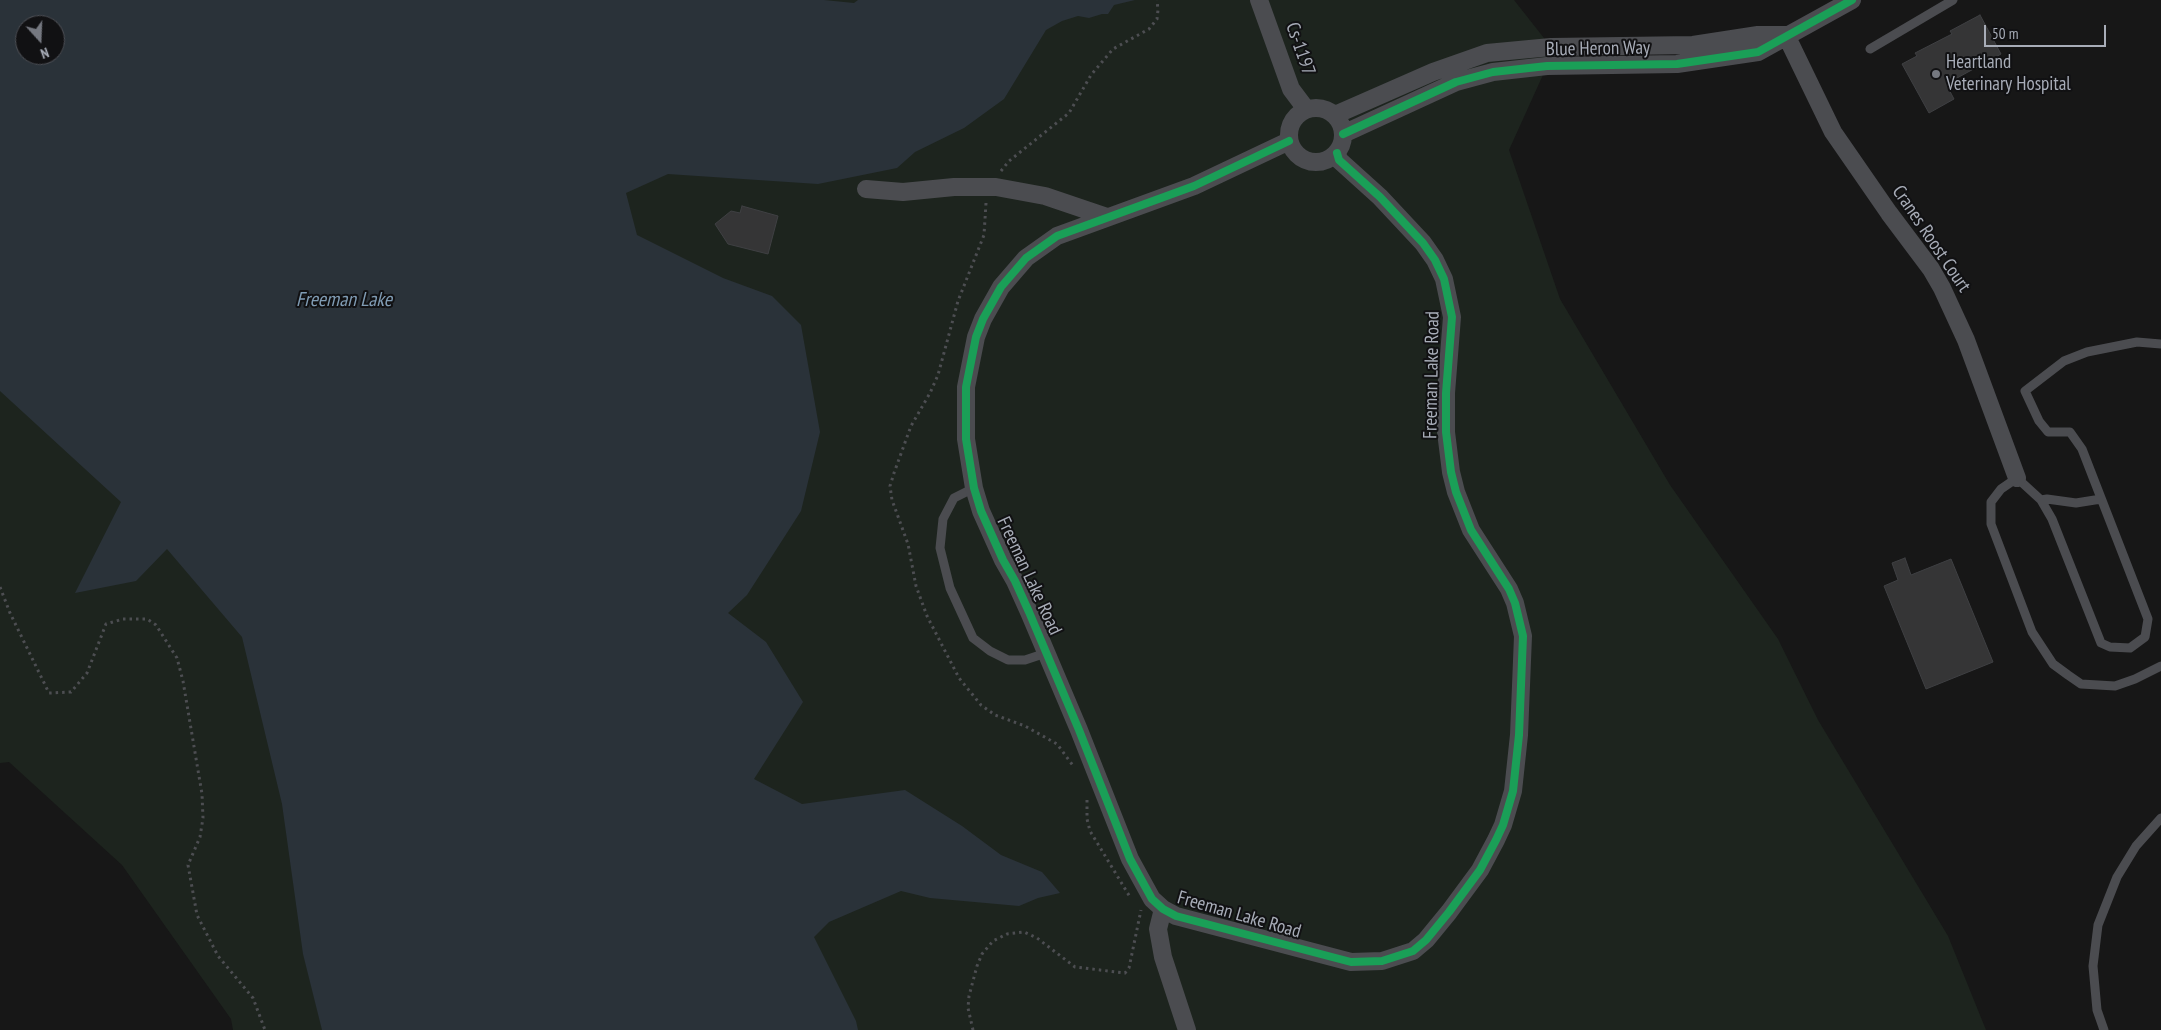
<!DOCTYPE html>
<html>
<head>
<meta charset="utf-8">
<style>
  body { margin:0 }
  #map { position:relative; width:2161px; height:1030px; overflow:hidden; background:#171717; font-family:"PT Sans Narrow",sans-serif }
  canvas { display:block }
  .north { position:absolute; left:15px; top:15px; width:50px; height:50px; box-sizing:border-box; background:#111113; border:1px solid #4d4f55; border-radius:50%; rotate:160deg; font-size:14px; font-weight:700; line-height:20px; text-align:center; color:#a8adb8 }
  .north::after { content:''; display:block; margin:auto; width:18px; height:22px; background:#757880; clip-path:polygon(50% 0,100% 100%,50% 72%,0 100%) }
  .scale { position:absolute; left:1984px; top:25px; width:122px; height:22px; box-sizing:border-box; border:2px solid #a8adb8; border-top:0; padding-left:6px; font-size:15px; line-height:18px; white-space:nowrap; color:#a8adb8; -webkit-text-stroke:4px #111113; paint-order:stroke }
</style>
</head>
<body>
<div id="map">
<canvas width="2161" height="1030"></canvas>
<div class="north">N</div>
<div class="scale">50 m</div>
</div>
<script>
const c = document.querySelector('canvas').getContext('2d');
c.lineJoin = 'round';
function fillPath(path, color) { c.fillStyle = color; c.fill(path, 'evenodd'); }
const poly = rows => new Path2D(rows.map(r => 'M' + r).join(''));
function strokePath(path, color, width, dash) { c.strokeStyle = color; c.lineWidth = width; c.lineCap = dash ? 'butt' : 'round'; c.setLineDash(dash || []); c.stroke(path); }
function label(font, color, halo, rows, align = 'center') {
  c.font = font + ' "PT Sans Narrow",sans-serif'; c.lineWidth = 4; c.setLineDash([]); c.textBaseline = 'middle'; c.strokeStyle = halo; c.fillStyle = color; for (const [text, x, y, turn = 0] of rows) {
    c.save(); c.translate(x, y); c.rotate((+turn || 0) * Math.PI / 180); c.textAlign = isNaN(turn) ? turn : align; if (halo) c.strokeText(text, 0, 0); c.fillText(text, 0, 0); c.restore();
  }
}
const green = poly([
  [0,0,1514,0,1551,47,1547,66,1509,150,1560,299,1670,485,1778,639,1818,720,1948,936,1986,1030,233,1030,231,1019,122,865,9,762,0,763],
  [25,25,55,25,55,55,25,55]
]);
const water = poly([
  [0,0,824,0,854,3,858,0,1135,0,1114,5,1108,14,1102,14,1089,18,1078,16,1062,21,1046,30,1004,99,964,128,915,152,897,168,818,184,668,174,626,193,637,235,723,278,772,296,801,325,820,432,801,511,747,595,728,613,766,642,803,702,754,779,802,804,905,790,962,826,1001,855,1042,872,1060,893,1038,898,1019,906,930,898,901,891,829,922,814,937,856,1021,858,1030,322,1030,303,954,282,804,242,637,167,549,136,581,75,593,121,502,0,391],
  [25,25,55,25,55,55,25,55]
]);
const building = poly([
  [1980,15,2001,54,1946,84,1954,99,1929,113,1902,64,1917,56,1915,53,1952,34,1950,31,1980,15],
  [742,206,778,216,768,254,728,244,715,224,731,211,740,213,742,206],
  [1905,558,1911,575,1951,559,1993,662,1926,689,1884,586,1898,580,1892,563,1905,558]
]);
const path = poly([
  [1001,171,1009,161,1069,113,1091,75,1113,49,1149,29,1157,19,1158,10,1157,0],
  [986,203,984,235,958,301,938,375,930,393,911,426,894,473,890,486,892,500,908,544,916,586,927,616,959,678,981,705,995,715,1025,726,1057,744,1074,767],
  [0,587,10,613,49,693,71,692,87,673,106,624,123,619,147,619,156,625,177,658,183,681,202,794,203,818,200,837,188,865,197,915,218,956,253,998,265,1030],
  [1087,800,1087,819,1090,831,1130,897],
  [973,1030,968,1008,969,996,977,966,982,954,993,941,1007,934,1024,932,1037,938,1075,967,1125,973,1129,968,1141,910]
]);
const service = poly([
  [1870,49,1953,0],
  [2161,344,2137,342,2087,352,2064,361,2025,391,2039,421,2048,432,2070,432,2082,449,2148,619,2145,637,2130,648,2110,647,2101,643,2052,519,2041,500,2017,478,2001,489,1991,502,1991,524,2032,632,2053,664,2068,675,2081,684,2115,686,2135,679,2161,666],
  [974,488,954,498,943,519,940,548,950,588,973,638,990,651,1008,660,1025,660,1046,653],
  [2041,500,2047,499,2076,503,2101,499],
  [2104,1030,2097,1010,2093,966,2098,925,2117,877,2136,846,2161,818]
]);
const minor = poly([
  [1259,0,1291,89,1306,109],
  [1786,35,1833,132,1889,213,1931,269,1942,288,1966,340,2017,478],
  '1289 135a27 27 0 1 1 54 0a27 27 0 1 1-54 0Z',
  [1335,115,1433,72,1487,53,1551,47,1693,45,1758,35,1786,35],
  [1343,134,1456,82,1493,72,1547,66,1677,64,1758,52,1852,0],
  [1289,141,1194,186,1057,236,1026,258,1001,287,983,319,976,337,966,387,966,439,974,488,981,511,1003,560,1015,581,1029,612,1079,730,1130,859,1152,899,1163,909,1176,916,1351,962,1382,961,1413,951,1426,940,1449,912,1480,870,1496,840,1503,825,1513,791,1519,735,1523,636,1515,603,1509,589,1471,530,1456,492,1451,472,1446,432,1446,393,1452,317,1444,279,1435,260,1423,243,1380,197,1339,160,1337,153],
  [866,189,903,192,954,187,996,187,1045,196,1107,217],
  [1163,909,1158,929,1163,957,1187,1030]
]);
const cycleway = poly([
  [1343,134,1456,82,1493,72,1547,66,1677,64,1758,52,1852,0],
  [1289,141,1194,186,1057,236,1026,258,1001,287,983,319,976,337,966,387,966,439,974,488,981,511,1003,560,1015,581,1029,612,1079,730,1130,859,1152,899,1163,909,1176,916,1351,962,1382,961,1413,951,1426,940,1449,912,1480,870,1496,840,1503,825,1513,791,1519,735,1523,636,1515,603,1509,589,1471,530,1456,492,1451,472,1446,432,1446,393,1452,317,1444,279,1435,260,1423,243,1380,197,1339,160,1337,153]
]);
const markers = [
  [1936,74,5,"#757880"]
];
const streetNames = [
  ["Cs-1197",1300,49,71],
  ["Blue Heron Way",1598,49,-1],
  ["Cranes Roost Court",1931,239,56],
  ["Freeman Lake Road",1432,375,-89],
  ["Freeman Lake Road",1029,576,65],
  ["Freeman Lake Road",1239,915,16]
];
const poiNames = [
  ["Heartland",1946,63],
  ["Veterinary Hospital",1946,85]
];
const waterNames = [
  ["Freeman Lake",344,300]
];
fillPath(green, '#1d241e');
fillPath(water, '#2a3239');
fillPath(building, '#353536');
strokePath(building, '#3f4043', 1);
strokePath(path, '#4d4e52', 3, [2.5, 4]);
strokePath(service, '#4b4c50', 9);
strokePath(minor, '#4b4c50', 18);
strokePath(cycleway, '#1a9f57', 8);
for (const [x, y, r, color] of markers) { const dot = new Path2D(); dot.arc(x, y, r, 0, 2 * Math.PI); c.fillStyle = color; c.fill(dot); strokePath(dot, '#111113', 2); }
label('19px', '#a8adb8', '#111113', streetNames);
label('19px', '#a8adb8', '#111113', poiNames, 'left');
label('italic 20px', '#7f9bb3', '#111113', waterNames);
</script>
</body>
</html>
